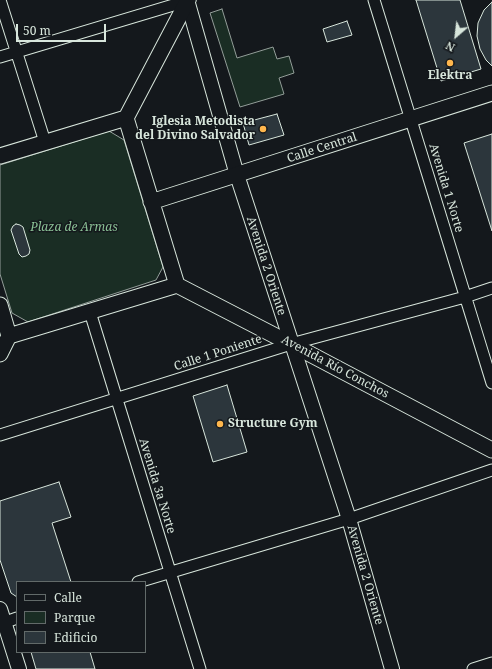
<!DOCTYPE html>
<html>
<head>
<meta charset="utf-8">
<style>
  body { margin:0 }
  #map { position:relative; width:492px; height:669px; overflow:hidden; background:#14181c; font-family:"Noto Serif",serif }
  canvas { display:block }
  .legend { position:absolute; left:16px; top:581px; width:130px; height:72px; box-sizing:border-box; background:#14181c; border:1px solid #626a69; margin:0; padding:5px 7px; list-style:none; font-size:12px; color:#d8e6dc }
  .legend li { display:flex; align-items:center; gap:8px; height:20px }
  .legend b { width:20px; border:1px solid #626a69 }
  .north { position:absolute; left:436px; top:16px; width:40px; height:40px; -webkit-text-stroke:3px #14181c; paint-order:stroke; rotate:208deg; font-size:11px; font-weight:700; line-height:16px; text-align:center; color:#d8e6dc }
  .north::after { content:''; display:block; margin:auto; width:14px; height:18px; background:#d8e6dc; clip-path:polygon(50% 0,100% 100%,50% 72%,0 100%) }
  .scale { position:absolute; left:16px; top:24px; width:90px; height:18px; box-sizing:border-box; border:2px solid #d8e6dc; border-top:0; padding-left:5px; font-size:12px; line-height:14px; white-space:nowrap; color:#d8e6dc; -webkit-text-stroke:3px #14181c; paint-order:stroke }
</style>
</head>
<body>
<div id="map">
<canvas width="492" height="669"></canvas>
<ul class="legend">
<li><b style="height:5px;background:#14181c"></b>Calle</li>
<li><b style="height:11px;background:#1a2d24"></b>Parque</li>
<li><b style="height:11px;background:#2c363c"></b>Edificio</li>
</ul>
<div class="north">N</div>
<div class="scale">50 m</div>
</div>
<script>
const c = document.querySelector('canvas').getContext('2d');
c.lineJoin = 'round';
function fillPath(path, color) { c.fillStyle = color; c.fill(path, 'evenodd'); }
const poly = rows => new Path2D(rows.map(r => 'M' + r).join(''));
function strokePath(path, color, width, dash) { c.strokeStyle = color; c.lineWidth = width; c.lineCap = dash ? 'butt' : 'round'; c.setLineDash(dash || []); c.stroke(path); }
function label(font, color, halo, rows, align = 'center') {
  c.font = font + ' "Noto Serif",serif'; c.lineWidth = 3; c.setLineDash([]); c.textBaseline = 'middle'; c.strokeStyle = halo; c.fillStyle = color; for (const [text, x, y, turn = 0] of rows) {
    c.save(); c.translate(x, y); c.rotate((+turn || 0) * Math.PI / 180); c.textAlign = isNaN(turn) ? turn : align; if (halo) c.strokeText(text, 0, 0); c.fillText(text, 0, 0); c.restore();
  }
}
const green = poly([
  [222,9,237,58,273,47,277,59,289,56,294,73,279,78,284,94,240,107,210,13,222,9],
  [109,131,124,140,163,267,156,280,28,322,12,313,0,274,0,165,109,131]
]);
const building = poly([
  [416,0,460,0,481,69,441,81,416,0],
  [492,2,492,66,486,60,480,49,477,36,478,23,484,10,492,2],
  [347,21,352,35,327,42,323,29,347,21],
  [277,114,284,135,249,145,243,123,277,114],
  [492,134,492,231,464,143,492,134],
  [16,224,20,225,23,227,30,250,29,254,26,256,22,257,19,254,11,230,13,226,16,224],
  [227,385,247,452,213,462,193,396,227,385],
  [59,482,71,517,52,523,71,582,17,582,17,597,11,593,0,560,0,501,59,482],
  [31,652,90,652,95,669,36,669,31,652]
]);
const minor = poly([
  [0,0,45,142],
  [374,0,492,383],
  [0,57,190,0],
  [90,312,200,669],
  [0,435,291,344,465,297,492,288],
  [138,582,349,519,492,470],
  [0,624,17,618],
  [473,669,492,663]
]);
const tertiary = poly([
  [187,0,237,175,349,519,392,669],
  [0,609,19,669]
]);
const secondary = poly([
  [126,118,188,0],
  [0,156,126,118,177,285,9,336],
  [151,202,492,93],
  [177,285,291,344,492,450],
  [0,305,9,336],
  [0,354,9,336]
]);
const markers = [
  [450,63,4,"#ffb74d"],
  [263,129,4,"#ffb74d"],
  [220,424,4,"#ffb74d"]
];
const poiNames = [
  ["Elektra",450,76],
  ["Iglesia Metodista",255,122,"right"],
  ["del Divino Salvador",255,136,"right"],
  ["Structure Gym",228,424,"left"]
];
const streetNames = [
  ["Calle Central",322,148,-18],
  ["Avenida 1 Norte",446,188,73],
  ["Avenida 2 Oriente",266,266,72],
  ["Calle 1 Poniente",218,353,-18],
  ["Avenida Río Conchos",335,367,28],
  ["Avenida 3a Norte",157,486,73],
  ["Avenida 2 Oriente",365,575,74]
];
const parkNames = [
  ["Plaza de Armas",74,228]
];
fillPath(green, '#1a2d24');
strokePath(green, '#939e99', 1);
fillPath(building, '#2c363c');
strokePath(building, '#d8e6dc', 1);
strokePath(minor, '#d8e6dc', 13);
strokePath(tertiary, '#d8e6dc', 16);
strokePath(secondary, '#d8e6dc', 17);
strokePath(minor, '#14181c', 11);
strokePath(tertiary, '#14181c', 14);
strokePath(secondary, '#14181c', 15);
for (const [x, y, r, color] of markers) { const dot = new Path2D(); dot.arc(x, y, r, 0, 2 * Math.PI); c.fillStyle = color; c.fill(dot); strokePath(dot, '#14181c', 1.5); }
label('bold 12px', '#d8e6dc', '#14181c', poiNames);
label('12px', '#d8e6dc', '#14181c', streetNames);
label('italic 12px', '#8ac095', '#14181c', parkNames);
</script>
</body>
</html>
